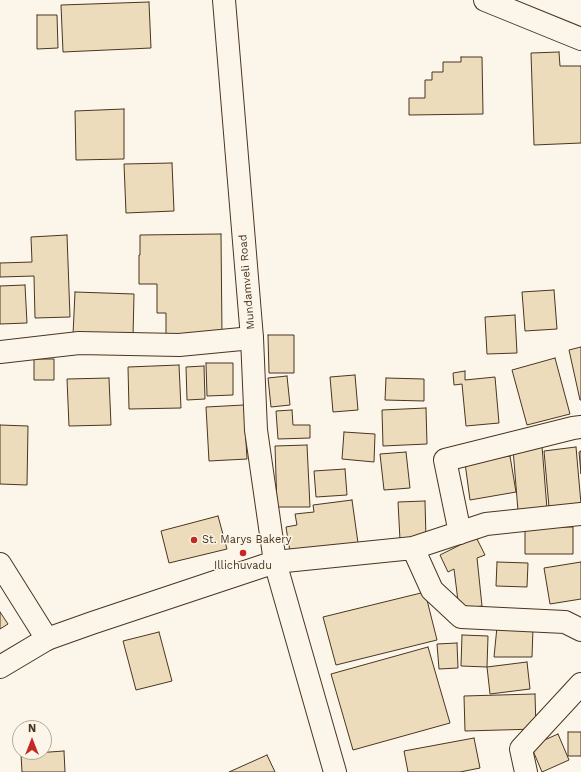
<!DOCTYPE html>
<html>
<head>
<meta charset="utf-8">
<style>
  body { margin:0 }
  #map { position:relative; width:581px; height:772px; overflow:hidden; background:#fbf6e9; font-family:"Work Sans",sans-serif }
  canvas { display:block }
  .north { position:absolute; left:12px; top:720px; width:40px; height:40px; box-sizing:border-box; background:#fbf6e9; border:1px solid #b4a999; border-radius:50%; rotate:0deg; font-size:11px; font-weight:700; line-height:16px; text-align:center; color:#4a3520 }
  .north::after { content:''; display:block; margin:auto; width:14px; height:18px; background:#c62828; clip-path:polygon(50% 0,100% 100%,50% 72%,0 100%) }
</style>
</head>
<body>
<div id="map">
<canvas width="581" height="772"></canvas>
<div class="north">N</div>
</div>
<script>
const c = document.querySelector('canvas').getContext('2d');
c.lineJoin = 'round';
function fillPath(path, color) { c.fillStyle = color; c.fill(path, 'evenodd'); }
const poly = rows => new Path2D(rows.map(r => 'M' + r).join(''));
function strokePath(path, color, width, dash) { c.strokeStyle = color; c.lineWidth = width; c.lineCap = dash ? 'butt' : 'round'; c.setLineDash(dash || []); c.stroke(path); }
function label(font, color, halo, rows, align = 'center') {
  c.font = font + ' "Work Sans",sans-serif'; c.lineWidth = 3; c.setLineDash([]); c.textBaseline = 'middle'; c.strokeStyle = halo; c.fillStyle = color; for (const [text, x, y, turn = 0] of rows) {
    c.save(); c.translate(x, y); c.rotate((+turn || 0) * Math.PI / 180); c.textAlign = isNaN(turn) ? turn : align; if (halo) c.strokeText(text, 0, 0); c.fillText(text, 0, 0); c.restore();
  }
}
const building = poly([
  [149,2,151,48,63,52,61,5,149,2],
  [37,15,57,15,58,48,37,49,37,15],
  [559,52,560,66,581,66,581,143,534,145,531,53,559,52],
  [461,57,482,57,483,114,409,115,409,98,425,98,425,80,432,80,432,72,443,72,443,62,461,62,461,57],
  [124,109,124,159,76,160,75,111,124,109],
  [172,163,174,211,126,213,124,164,172,163],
  [221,234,222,336,166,336,166,313,157,313,157,284,139,284,139,255,140,255,140,235,221,234],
  [67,235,70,317,35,318,34,276,0,277,0,263,32,262,31,237,67,235],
  [25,285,27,323,0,324,0,286,25,285],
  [554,290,557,329,525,331,522,292,554,290],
  [75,292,134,294,133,337,73,335,75,292],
  [515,315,517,353,487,354,485,317,515,315],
  [268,335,294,335,294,373,269,373,268,335],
  [581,347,581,400,580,400,569,350,581,347],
  [555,358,570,414,527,425,512,370,555,358],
  [34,359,54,359,54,380,34,380,34,359],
  [206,363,233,363,233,395,207,396,206,363],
  [179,365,181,408,129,409,128,367,179,365],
  [204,366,205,399,187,400,186,367,204,366],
  [465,371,465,380,495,377,499,423,466,426,462,384,454,385,453,373,465,371],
  [355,375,358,410,333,412,330,377,355,375],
  [287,376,290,405,271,407,268,378,287,376],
  [109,378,111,425,69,426,67,379,109,378],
  [386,378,424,379,424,401,385,400,386,378],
  [244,405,247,459,209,461,206,407,244,405],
  [426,408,427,444,383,446,382,410,426,408],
  [292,410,293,425,310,425,310,438,278,439,276,411,292,410],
  [0,425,28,426,27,485,0,484,0,425],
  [344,432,375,434,374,462,342,459,344,432],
  [307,445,310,507,277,507,275,446,307,445],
  [542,446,547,509,518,511,513,449,542,446],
  [576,447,581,504,549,507,544,451,576,447],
  [581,451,581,474,579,452,581,451],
  [406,452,410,488,384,490,380,454,406,452],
  [510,456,516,492,470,500,465,463,510,456],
  [345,469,347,495,316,497,314,471,345,469],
  [352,500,358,543,290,552,286,527,297,525,295,514,314,512,313,505,352,500],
  [425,501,426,539,400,540,398,502,425,501],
  [218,516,227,549,169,563,161,531,218,516],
  [525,527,573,527,573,554,525,554,525,527],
  [476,537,485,555,477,558,482,606,459,609,454,569,448,572,440,555,476,537],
  [497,562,528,563,527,587,496,586,497,562],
  [581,562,581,599,550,604,544,568,581,562],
  [425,592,437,640,336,665,323,617,425,592],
  [0,612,8,624,0,629,0,612],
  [497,627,533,628,532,657,494,657,497,627],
  [159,632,172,681,136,690,123,641,159,632],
  [462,635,488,636,487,667,461,666,462,635],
  [457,643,458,668,439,669,437,644,457,643],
  [428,647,450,723,353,750,331,674,428,647],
  [527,662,530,689,490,694,487,667,527,662],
  [535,694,536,729,465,731,464,696,535,694],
  [568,732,581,732,581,756,568,756,568,732],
  [558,734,569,760,542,772,531,746,558,734],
  [474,738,480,768,460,772,408,772,404,751,474,738],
  [64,751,65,772,22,772,21,754,64,751],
  [267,755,275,772,229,772,267,755]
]);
const street = poly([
  [0,352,79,343,179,345,252,338],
  [460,533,445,460,573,428,581,427],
  [413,548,432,590,461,617,565,622,581,630],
  [275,562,413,548,486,524,581,514],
  [0,564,47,639],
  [526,772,521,749,581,684]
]);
const secondary = poly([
  [224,0,252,338,256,430,275,562,335,772],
  [485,0,581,39],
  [0,667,47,639,92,623,275,562]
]);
const markers = [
  [194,540,4,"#c62828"],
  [243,553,4,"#c62828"]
];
const streetNames = [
  ["Mundamveli Road",247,282,-95]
];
const poiNames = [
  ["St. Marys Bakery",202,540],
  ["Illichuvadu",243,566,"center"]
];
fillPath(building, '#ecdcbc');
strokePath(building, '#4a3520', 1);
strokePath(street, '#4a3520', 24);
strokePath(secondary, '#4a3520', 24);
strokePath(street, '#fbf6e9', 22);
strokePath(secondary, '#fbf6e9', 22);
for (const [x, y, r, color] of markers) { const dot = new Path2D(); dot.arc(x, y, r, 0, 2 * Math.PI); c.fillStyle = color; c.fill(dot); strokePath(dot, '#fbf6e9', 1.5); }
label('11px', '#4a3520', '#fbf6e9', streetNames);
label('11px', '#4a3520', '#fbf6e9', poiNames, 'left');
</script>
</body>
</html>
